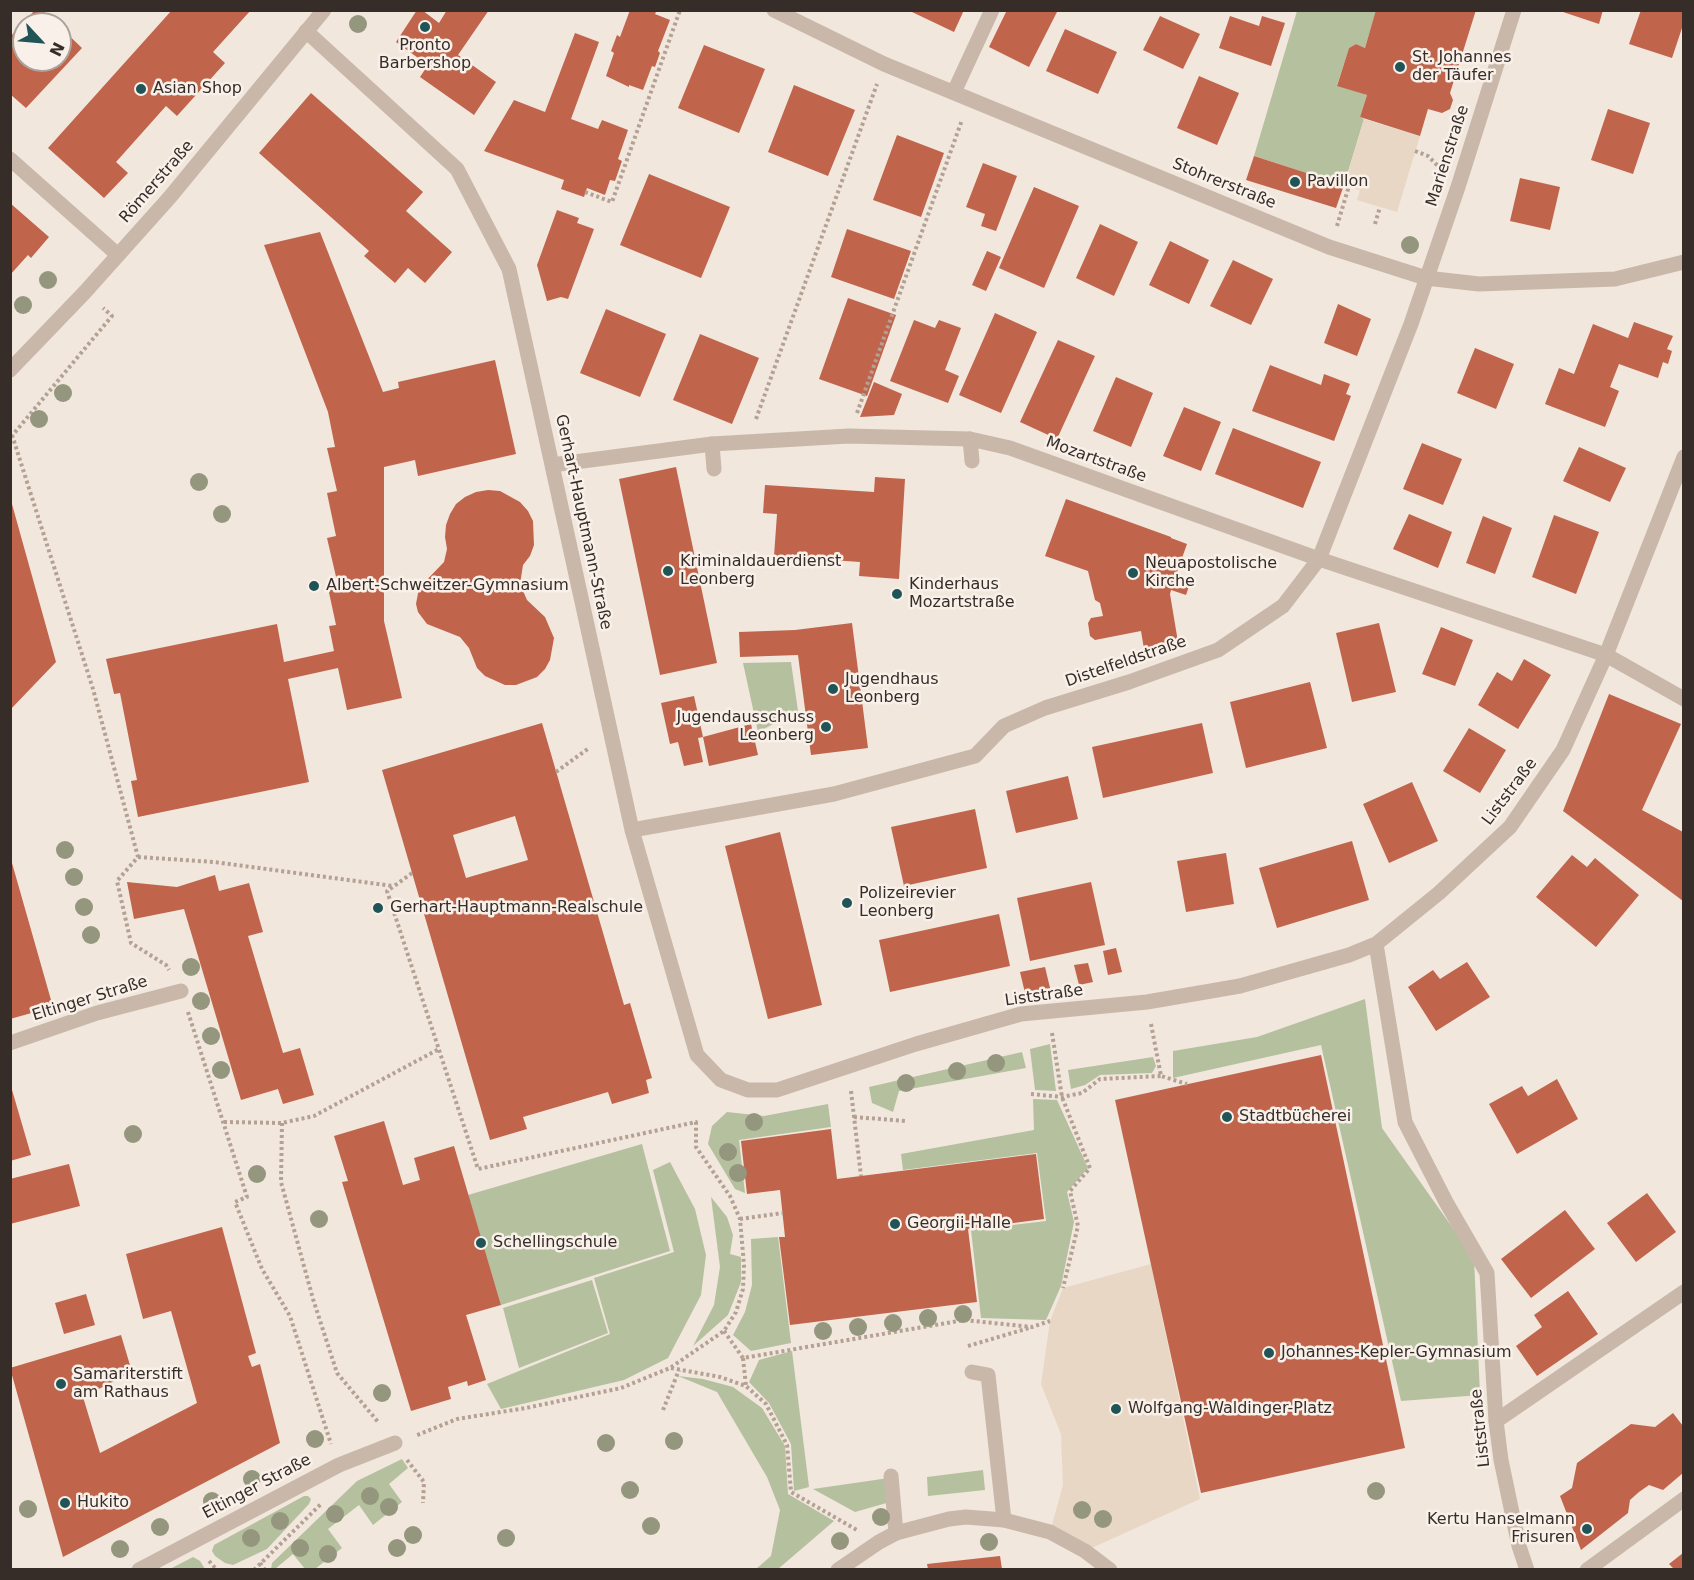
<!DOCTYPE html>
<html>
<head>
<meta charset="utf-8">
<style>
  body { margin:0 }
  #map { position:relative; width:1694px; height:1580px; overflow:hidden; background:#f1e7dd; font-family:"DejaVu Sans",sans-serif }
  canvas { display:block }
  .frame { position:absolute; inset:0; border:12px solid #362d29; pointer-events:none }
  .north { position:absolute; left:12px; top:12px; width:60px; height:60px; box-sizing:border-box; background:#f9f1e9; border:2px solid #aba39c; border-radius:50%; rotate:116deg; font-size:16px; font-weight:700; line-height:24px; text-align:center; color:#362d29 }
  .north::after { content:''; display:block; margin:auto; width:21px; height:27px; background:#205456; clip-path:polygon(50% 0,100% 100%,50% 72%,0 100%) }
</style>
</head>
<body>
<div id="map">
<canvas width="1694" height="1580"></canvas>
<div class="frame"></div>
<div class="north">N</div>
</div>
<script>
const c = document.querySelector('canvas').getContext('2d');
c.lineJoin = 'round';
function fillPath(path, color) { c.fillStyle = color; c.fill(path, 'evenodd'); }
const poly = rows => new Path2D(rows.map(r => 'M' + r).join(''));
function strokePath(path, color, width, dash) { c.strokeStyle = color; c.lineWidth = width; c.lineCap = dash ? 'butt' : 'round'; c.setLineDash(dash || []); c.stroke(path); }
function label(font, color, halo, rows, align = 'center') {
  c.font = font + ' "DejaVu Sans",sans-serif'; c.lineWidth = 5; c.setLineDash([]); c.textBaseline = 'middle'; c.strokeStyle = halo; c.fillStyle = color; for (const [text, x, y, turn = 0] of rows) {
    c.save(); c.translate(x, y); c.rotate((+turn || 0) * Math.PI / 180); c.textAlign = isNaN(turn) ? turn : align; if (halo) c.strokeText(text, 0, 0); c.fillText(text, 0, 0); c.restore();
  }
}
const green = poly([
  [1297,11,1376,11,1365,48,1356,44,1349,48,1337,85,1367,95,1360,117,1364,119,1344,185,1254,156],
  [791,662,798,711,758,732,743,663],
  [1365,999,1382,1128,1474,1258,1480,1395,1401,1401,1321,1045,1173,1078,1173,1051,1257,1037],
  [1050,1044,1056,1091,1035,1090,1030,1049],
  [1022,1052,1026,1068,899,1091,893,1112,872,1103,869,1087],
  [1153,1057,1156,1066,1152,1073,1100,1075,1085,1085,1071,1089,1068,1070],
  [1033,1099,1057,1100,1088,1168,1067,1192,1074,1222,1061,1286,1046,1320,981,1318,971,1230,1046,1221,1037,1153,903,1170,901,1154,1034,1130],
  [828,1104,831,1127,739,1140,745,1193,735,1189,708,1144,712,1126,727,1112,764,1116],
  [642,1144,670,1251,501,1305,468,1195],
  [670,1162,695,1209,706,1255,701,1295,668,1358,624,1380,501,1409,487,1384,610,1334,594,1278,674,1252,653,1170],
  [711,1197,727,1217,733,1235,730,1254,741,1257,741,1282,728,1315,693,1346,714,1305,720,1267],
  [778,1237,791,1343,751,1351,733,1335,745,1312,752,1285,751,1239],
  [592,1280,608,1333,519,1368,503,1308],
  [792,1351,809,1487,794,1491,791,1444,769,1403,749,1382,759,1360],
  [678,1376,703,1379,733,1387,762,1408,785,1446,788,1494,834,1521,778,1569,756,1569,771,1556,780,1510,767,1477,717,1392],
  [402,1459,408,1468,389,1484,402,1502,373,1525,359,1505,328,1529,342,1548,315,1569,305,1569,293,1554,275,1569,271,1569,272,1563,357,1481],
  [983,1470,985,1490,928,1496,927,1477],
  [889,1478,890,1502,855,1512,813,1489],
  [304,1496,308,1496,311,1499,309,1504,267,1549,233,1565,225,1563,215,1556,212,1551,214,1545],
  [193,1557,200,1561,205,1569,170,1569]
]);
const plaza = poly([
  [1364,119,1420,136,1397,212,1357,200,1360,190,1344,185],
  [1151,1264,1200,1499,1085,1551,1050,1532,1063,1485,1061,1434,1041,1384,1050,1321,1063,1288]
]);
const building = poly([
  [35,10,42,10,57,24,24,24,24,60,60,60,60,27,82,48,26,108,10,94,10,37],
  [172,10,251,10,213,52,225,63,177,116,166,106,116,162,128,173,104,198,48,148],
  [417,10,422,10,439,23,447,10,489,10,458,55,496,82,474,115,420,77,428,65,396,42],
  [630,10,657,10,655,14,670,20,658,51,660,53,655,67,652,66,643,90,629,85,629,87,606,76,614,53,611,51,617,35,620,37],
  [913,10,964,10,954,32,912,12],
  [1007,10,1058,10,1029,67,989,47],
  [1376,10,1476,10,1450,93,1453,100,1450,109,1442,113,1428,109,1420,136,1360,117,1367,95,1337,86,1349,48,1356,44,1365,48],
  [1557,10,1603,10,1599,24],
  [1641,10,1683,10,1683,25,1672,58,1629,44],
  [1160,16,1200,34,1183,69,1143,50],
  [1230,16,1259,26,1262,16,1285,23,1271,66,1219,48],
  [1065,29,1117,52,1098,94,1046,71],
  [575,33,599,42,571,119,598,129,602,120,628,130,618,159,622,161,615,181,610,180,605,195,587,188,584,197,561,189,564,180,484,151,514,100,545,112],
  [704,45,765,69,739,133,678,108],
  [1199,76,1239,93,1217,145,1177,128],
  [794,85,855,110,828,176,768,152],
  [311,93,423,192,406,211,452,252,425,283,408,268,395,283,364,256,369,251,259,153],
  [1608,109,1650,123,1633,174,1591,160],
  [897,135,944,153,921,217,873,200],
  [1254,156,1344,185,1336,208,1246,180],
  [983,163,1017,176,996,231,981,226,985,214,966,207],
  [649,174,730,207,701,278,620,245],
  [1520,178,1560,187,1550,230,1510,221],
  [1034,187,1079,206,1044,288,999,268],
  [10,203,49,237,31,258,28,255,10,275],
  [557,210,579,218,577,223,594,229,568,299,561,297,547,301,537,265],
  [1100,224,1138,242,1114,296,1076,278],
  [847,229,911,251,894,299,831,277],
  [320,232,383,392,399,388,398,382,495,360,516,454,418,476,415,460,384,467,384,621,402,698,347,710,338,668,288,679,309,782,138,817,131,781,137,780,120,693,114,694,106,659,277,624,284,662,334,651,329,626,336,625,327,583,337,581,327,538,336,536,327,493,337,491,327,448,335,447,328,412,264,245],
  [1170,241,1209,260,1189,304,1149,285],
  [987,251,1001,257,986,291,972,285],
  [1233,260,1273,279,1251,325,1210,306],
  [848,298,896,315,867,396,819,379],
  [1338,304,1371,319,1357,356,1324,343],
  [606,309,666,334,640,397,580,373],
  [995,313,1037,332,1001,413,959,395],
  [914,320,935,328,939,320,961,328,945,370,959,376,948,403,890,381],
  [1634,322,1673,336,1667,349,1672,351,1668,364,1663,362,1658,378,1619,364,1610,387,1619,391,1605,427,1545,404,1559,368,1574,374,1593,324,1628,338],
  [700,334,759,358,732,424,673,400],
  [1058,340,1095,356,1057,439,1020,422],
  [1475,348,1514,364,1496,409,1457,393],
  [1270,365,1321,385,1324,374,1350,384,1346,394,1351,396,1334,441,1252,411],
  [1116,377,1153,393,1131,447,1093,431],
  [874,382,902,394,894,415,860,417],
  [1184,407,1221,422,1201,471,1163,456],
  [1233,428,1321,462,1303,508,1215,474],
  [1422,443,1462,459,1443,505,1403,489],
  [1579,447,1626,468,1610,502,1563,481],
  [676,467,717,663,660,675,619,479],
  [875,477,905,479,899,579,859,576,860,562,774,556,777,514,763,513,765,485,874,492],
  [488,490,500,491,520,502,528,511,533,521,534,545,530,556,523,565,520,584,527,600,545,617,554,638,550,660,545,669,537,677,516,685,505,685,485,676,477,668,469,648,460,637,427,624,418,612,416,604,419,588,444,562,447,549,445,537,446,525,450,514,456,504,465,497,476,492],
  [10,497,56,662,10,710],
  [1066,499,1171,537,1171,538,1187,544,1176,575,1191,580,1186,595,1171,590,1170,594,1178,642,1144,649,1141,631,1095,640,1090,636,1088,623,1091,618,1103,616,1100,603,1095,600,1088,571,1045,556],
  [1409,514,1452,532,1438,568,1393,549],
  [1554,515,1599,532,1576,594,1532,577],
  [1483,516,1512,528,1495,574,1466,563],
  [852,623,868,748,811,755,798,655,740,657,739,632,795,630],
  [1379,623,1396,692,1352,702,1336,633],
  [1441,627,1473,640,1455,686,1422,674],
  [1524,659,1551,675,1518,729,1478,705,1497,672,1512,681],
  [1310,682,1327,748,1246,768,1230,702],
  [1609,694,1681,724,1642,810,1683,832,1683,901,1563,811],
  [694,696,703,737,751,724,758,755,709,766,703,737,698,738,703,762,684,766,678,742,670,744,661,703],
  [542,723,624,1005,630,1003,652,1078,646,1080,649,1093,612,1104,608,1092,523,1117,527,1129,490,1140,382,770],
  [515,816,528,860,466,878,453,835],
  [1202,723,1213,773,1103,798,1092,747],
  [1469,728,1506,750,1480,793,1443,771],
  [1068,776,1078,819,1016,833,1006,791],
  [1412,782,1438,841,1389,863,1363,804],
  [975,809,987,868,904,886,891,827],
  [780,832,822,1005,768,1019,725,846],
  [1352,841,1369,900,1277,928,1259,868],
  [1226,853,1234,904,1186,912,1177,861],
  [1572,855,1587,867,1595,858,1639,895,1596,947,1536,897],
  [10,856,53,1007,10,1019],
  [215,875,219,891,249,883,263,932,248,936,283,1053,300,1048,314,1095,283,1104,278,1089,241,1100,184,909,134,919,127,882,177,887],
  [1091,882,1105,945,1030,961,1017,898],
  [999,914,1010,966,890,992,879,940],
  [1116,948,1122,972,1108,975,1103,951],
  [1467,962,1490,997,1436,1031,1408,987,1433,970,1440,979],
  [1088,963,1093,982,1079,985,1074,965],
  [1045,967,1051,992,1026,997,1020,972],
  [1321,1055,1405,1448,1201,1493,1115,1100],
  [1557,1079,1578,1119,1517,1154,1489,1104,1522,1086,1528,1096],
  [10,1083,31,1155,10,1161],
  [384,1121,403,1185,420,1180,414,1158,454,1146,501,1305,466,1315,486,1380,468,1386,467,1381,448,1387,451,1399,411,1411,342,1182,348,1181,334,1136],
  [831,1129,837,1179,1036,1154,1044,1219,968,1229,977,1302,790,1325,779,1237,785,1237,780,1190,747,1194,741,1141],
  [69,1164,80,1206,10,1224,10,1179],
  [1647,1193,1676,1232,1636,1262,1607,1223],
  [1565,1210,1595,1249,1531,1298,1501,1259],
  [222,1227,256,1353,248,1356,252,1367,260,1364,280,1443,63,1557,10,1368,121,1335,132,1372,83,1397,100,1453,197,1403,171,1311,143,1319,126,1254],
  [1568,1291,1598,1334,1537,1376,1516,1346,1542,1327,1534,1315],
  [86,1294,95,1325,64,1334,55,1303],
  [1673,1413,1683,1426,1683,1473,1663,1490,1649,1485,1639,1492,1630,1500,1628,1513,1581,1550,1560,1496,1572,1488,1577,1463,1631,1424,1655,1427],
  [1683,1553,1683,1569,1674,1569,1669,1564],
  [1000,1556,1002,1569,928,1569,927,1564]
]);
const path = poly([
  [1415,151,1428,156,1439,167],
  [585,192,612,202,680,10],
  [1375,224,1380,207],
  [1337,226,1349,186],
  [857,413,962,120],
  [756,419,877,84],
  [12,435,93,689,138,857,117,881,131,943,166,965,169,970],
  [11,437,112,316,103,308],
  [556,772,589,748],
  [138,857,214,862,393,886],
  [412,873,387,891,478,1169,696,1122,696,1147,730,1196,740,1219,744,1265,743,1289,736,1312,724,1331,670,1368,621,1388,526,1408,457,1419,415,1436],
  [188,1012,247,1197,235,1202,262,1269,290,1316,331,1444],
  [1151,1024,1161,1076,1187,1084],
  [1052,1033,1062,1097,1090,1168,1070,1191,1078,1226,1063,1288],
  [851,1091,861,1176],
  [1031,1094,1062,1097,1082,1093,1100,1079,1161,1076],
  [854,1117,906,1121],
  [224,1122,282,1123,314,1116,439,1049],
  [282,1123,281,1182,313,1299,337,1373,379,1423],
  [740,1219,783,1213],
  [724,1331,743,1358,964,1320,1032,1327,1050,1321],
  [968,1346,1029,1328],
  [743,1358,746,1386],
  [671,1368,720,1377,746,1386,766,1404,787,1445,791,1492,857,1530],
  [663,1410,679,1370],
  [407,1460,424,1482,423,1503],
  [209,1561,217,1570],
  [260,1563,265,1570],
  [254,1570,322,1503]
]);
const service = poly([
  [954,92,992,10],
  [970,439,972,461],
  [712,444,714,469],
  [972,1372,988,1375,1004,1520],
  [1496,1421,1684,1292],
  [891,1476,896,1533]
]);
const minor = poly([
  [774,10,884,64,1329,247,1426,278,1479,284,1615,279,1684,262],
  [306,31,457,169,509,269,632,830,697,1055,721,1080,748,1090,777,1090,916,1044,1021,1014,1147,1002,1240,986,1349,955,1376,944,1439,893,1510,827,1563,750,1606,655,1684,457],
  [10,159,118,255],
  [552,465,712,444,849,436,970,439,1010,448,1319,559,1606,655,1684,699],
  [632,830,834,794,975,756,1004,726,1045,708,1129,682,1218,650,1283,606,1319,559,1411,324,1458,187,1514,10],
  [1376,944,1405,1122,1446,1202,1487,1273,1496,1421,1501,1460,1519,1546,1527,1570],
  [10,1043,97,1013,181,991],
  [139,1570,339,1465,395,1443]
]);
const tertiary = poly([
  [10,370,85,292,170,197,324,10],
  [838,1570,879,1542,896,1533,949,1519,966,1517,1004,1520,1050,1532,1085,1551,1110,1570],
  [1587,1570,1684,1499]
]);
const trees = [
  [358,24],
  [1410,245],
  [48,280],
  [23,305],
  [63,393],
  [39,419],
  [199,482],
  [222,514],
  [65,850],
  [74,877],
  [84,907],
  [91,935],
  [191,967],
  [201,1001],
  [211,1036],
  [996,1063],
  [221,1070],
  [957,1071],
  [906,1083],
  [754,1122],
  [133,1134],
  [728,1152],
  [738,1173],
  [257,1174],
  [319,1219],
  [963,1314],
  [928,1318],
  [893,1323],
  [858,1327],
  [823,1331],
  [382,1393],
  [315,1439],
  [674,1441],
  [606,1443],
  [252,1479],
  [630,1490],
  [1376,1491],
  [370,1496],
  [212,1501],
  [389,1507],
  [28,1509],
  [1082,1510],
  [335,1514],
  [881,1517],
  [1103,1519],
  [280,1521],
  [651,1526],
  [160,1527],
  [413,1535],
  [251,1538],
  [506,1538],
  [840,1541],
  [989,1542],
  [300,1548],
  [397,1548],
  [120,1549],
  [328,1554]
];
const markers = [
  [425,27,6,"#205456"],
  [1400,67,6,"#205456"],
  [141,89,6,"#205456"],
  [1295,182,6,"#205456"],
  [668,571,6,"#205456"],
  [1133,573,6,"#205456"],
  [314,586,6,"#205456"],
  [897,594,6,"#205456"],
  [833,689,6,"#205456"],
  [826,727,6,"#205456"],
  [847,903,6,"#205456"],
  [378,908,6,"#205456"],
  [1227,1117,6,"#205456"],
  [895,1224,6,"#205456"],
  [481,1243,6,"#205456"],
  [1269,1353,6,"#205456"],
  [61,1384,6,"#205456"],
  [1116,1409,6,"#205456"],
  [65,1503,6,"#205456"],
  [1587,1529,6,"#205456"]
];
const poiNames = [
  ["Pronto",425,46,"center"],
  ["Barbershop",425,64,"center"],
  ["St. Johannes",1412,58],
  ["der Täufer",1412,76],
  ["Asian Shop",153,89],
  ["Pavillon",1307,182],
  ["Kriminaldauerdienst",680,562],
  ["Leonberg",680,580],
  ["Neuapostolische",1145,564],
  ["Kirche",1145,582],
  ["Kinderhaus",909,585],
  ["Mozartstraße",909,603],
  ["Albert-Schweitzer-Gymnasium",326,586],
  ["Jugendhaus",845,680],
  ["Leonberg",845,698],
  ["Jugendausschuss",814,718,"right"],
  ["Leonberg",814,736,"right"],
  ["Polizeirevier",859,894],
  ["Leonberg",859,912],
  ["Gerhart-Hauptmann-Realschule",390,908],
  ["Stadtbücherei",1239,1117],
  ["Georgii-Halle",907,1224],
  ["Schellingschule",493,1243],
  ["Johannes-Kepler-Gymnasium",1281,1353],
  ["Samariterstift",73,1375],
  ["am Rathaus",73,1393],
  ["Wolfgang-Waldinger-Platz",1128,1409],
  ["Hukito",77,1503],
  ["Kertu Hanselmann",1575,1520,"right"],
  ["Frisuren",1575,1538,"right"]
];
const streetNames = [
  ["Marienstraße",1448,156,-72],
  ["Römerstraße",157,182,-49],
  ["Stohrerstraße",1224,184,22],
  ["Mozartstraße",1096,460,20],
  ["Gerhart-Hauptmann-Straße",583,522,78],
  ["Distelfeldstraße",1126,662,-19],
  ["Liststraße",1510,792,-53],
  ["Liststraße",1044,996,-8],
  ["Eltinger Straße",90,999,-17],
  ["Liststraße",1481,1428,-96],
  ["Eltinger Straße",257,1487,-28]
];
fillPath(green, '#b5c09e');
fillPath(plaza, '#e8d7c5');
fillPath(building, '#c0644c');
strokePath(path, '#b5a194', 4, [3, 3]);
strokePath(service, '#c9b7aa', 15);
strokePath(minor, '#c9b7aa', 15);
strokePath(tertiary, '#c9b7aa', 15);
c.fillStyle = '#94967d';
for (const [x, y] of trees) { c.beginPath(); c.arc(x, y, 9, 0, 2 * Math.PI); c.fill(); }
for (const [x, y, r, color] of markers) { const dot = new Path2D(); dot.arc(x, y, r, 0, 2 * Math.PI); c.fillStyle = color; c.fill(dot); strokePath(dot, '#f9f1e9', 2); }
label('16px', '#362d29', '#f9f1e9', poiNames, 'left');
label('16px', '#362d29', '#f9f1e9', streetNames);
</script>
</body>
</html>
